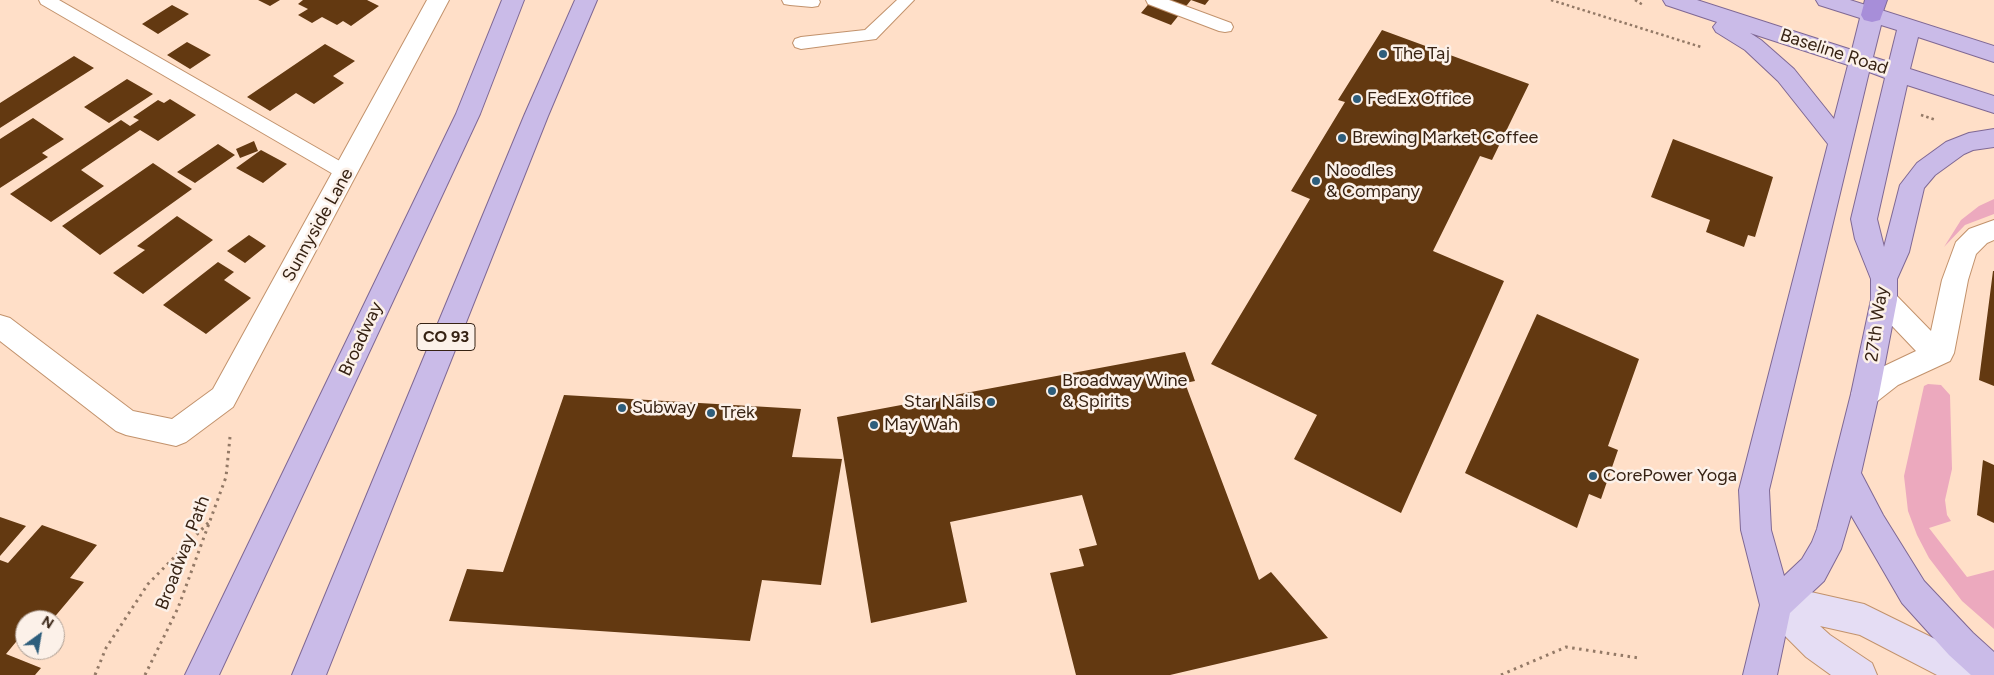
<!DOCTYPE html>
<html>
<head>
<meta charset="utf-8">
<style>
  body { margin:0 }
  #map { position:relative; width:1994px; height:675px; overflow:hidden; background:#ffdfc8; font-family:Figtree,sans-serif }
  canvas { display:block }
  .north { position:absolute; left:15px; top:610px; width:50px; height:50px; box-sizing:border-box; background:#fcf1e9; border:1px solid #ad9e93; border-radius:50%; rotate:32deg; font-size:14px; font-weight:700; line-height:20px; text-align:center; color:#362213 }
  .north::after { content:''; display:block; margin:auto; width:18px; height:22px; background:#2e5e7c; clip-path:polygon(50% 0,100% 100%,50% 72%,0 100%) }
</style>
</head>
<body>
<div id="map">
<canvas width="1994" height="675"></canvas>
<div class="north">N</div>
</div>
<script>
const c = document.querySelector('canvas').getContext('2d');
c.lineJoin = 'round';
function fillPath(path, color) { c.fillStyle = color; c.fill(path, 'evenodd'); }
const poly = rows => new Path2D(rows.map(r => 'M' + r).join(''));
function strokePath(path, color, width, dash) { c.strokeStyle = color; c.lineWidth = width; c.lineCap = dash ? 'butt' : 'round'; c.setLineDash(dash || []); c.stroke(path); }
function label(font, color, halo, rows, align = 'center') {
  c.font = font + ' Figtree,sans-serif'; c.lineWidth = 5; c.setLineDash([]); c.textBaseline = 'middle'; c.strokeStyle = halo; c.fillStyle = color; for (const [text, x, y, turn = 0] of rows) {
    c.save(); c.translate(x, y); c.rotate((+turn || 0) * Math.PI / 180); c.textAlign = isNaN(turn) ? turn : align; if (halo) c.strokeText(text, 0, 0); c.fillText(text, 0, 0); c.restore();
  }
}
const green = poly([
  [1994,199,1994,214,1965,225,1944,247,1961,220,1979,206],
  [1928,384,1941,385,1950,395,1952,469,1945,500,1947,515,1951,521,1929,528,1967,577,1994,570,1994,629,1962,601,1929,558,1917,535,1908,511,1904,476,1924,386]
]);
const building = poly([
  [258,0,280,0,270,6],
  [303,0,367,0,379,6,351,26,343,21,337,25,322,17,312,23,298,15,308,9,298,4],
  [1152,0,1209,0,1205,5,1191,0,1171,25,1141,13],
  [172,5,189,14,158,34,142,24],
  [1382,30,1529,84,1492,160,1480,156,1433,251,1504,281,1401,513,1294,459,1317,415,1211,364,1310,199,1291,191,1345,102,1338,100],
  [187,42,211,55,190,69,167,55],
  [325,44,355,61,333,76,344,83,314,104,296,93,270,111,247,97],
  [74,56,94,68,0,128,0,103],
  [127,79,153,94,109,123,84,107],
  [170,99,196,115,158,141,140,130,81,170,104,186,51,222,10,194,121,120,130,126,139,120,133,117,158,100,164,103],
  [33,118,64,139,42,153,48,157,0,188,0,139],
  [1673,139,1773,177,1755,237,1748,235,1744,247,1706,232,1710,220,1651,197],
  [254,141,258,151,240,158,236,149],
  [218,144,235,155,195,183,177,172],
  [261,150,287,164,263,183,236,168],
  [153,163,192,189,100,255,62,226],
  [177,216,213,240,143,294,113,273,145,250,137,246],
  [249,235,266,246,245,263,227,251],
  [218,262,234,272,224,280,251,298,206,334,163,305],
  [1993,271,1994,271,1994,386,1979,380],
  [1537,314,1639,359,1608,446,1618,450,1601,499,1589,494,1577,528,1465,473],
  [1185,352,1195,381,1185,383,1259,580,1271,572,1328,638,1170,675,1076,675,1050,573,1084,566,1079,549,1097,545,1082,495,950,522,967,602,871,623,837,417],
  [564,395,801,409,792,457,842,459,821,585,762,580,750,641,449,621,467,569,503,572],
  [1983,460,1994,465,1994,523,1977,515],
  [0,517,26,526,0,556],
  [42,525,97,545,70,578,84,582,52,620,25,620,25,631,6,654,41,668,35,675,0,675,0,560,8,563]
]);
const pathFar1 = poly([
  [1551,0,1701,47],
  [1635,0,1643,5],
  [1921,115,1936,120]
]);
const path = poly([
  [95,675,106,648,148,584,210,521],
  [145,675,178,608,226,477,230,437],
  [1501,675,1566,647,1639,658]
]);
const lane = poly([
  [39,0,59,0,352,168,355,173,352,178,346,180,340,178,41,4,39,0],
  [782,0,819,0,820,2,818,6,812,7,790,5,784,4,782,0],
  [897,0,914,0,876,39,801,49,795,47,793,43,795,39,801,37,865,30,897,0],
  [1146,0,1169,0,1231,23,1233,27,1231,31,1225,32,1219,31,1148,4,1146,0]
]);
const street = poly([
  [427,0,449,0,233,407,186,442,176,446,126,435,116,431,0,341,0,315,10,318,133,411,172,419,213,389,427,0],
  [1994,220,1994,240,1987,243,1976,254,1968,280,1954,353,1950,361,1898,385,1875,403,1865,406,1855,403,1851,394,1855,385,1878,369,1916,351,1875,308,1871,300,1875,292,1884,289,1893,292,1931,331,1942,280,1956,242,1969,229,1994,220]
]);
const secondary = poly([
  [1776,589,1802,590,1864,604,1984,663,1989,675,1937,675,1860,635,1820,626,1830,635,1872,663,1877,675,1831,675,1806,657,1765,616,1760,605,1765,594,1776,589]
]);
const primary = poly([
  [502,0,524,0,480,114,219,675,185,675,456,114,502,0],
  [575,0,597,0,548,116,326,675,292,675,524,116,575,0],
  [1663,0,1697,0,1852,50,1860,18,1819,5,1816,0,1850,0,1994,46,1994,62,1918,37,1910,69,1994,96,1994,113,1907,85,1877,219,1884,247,1900,185,1917,163,1946,142,1969,133,1994,129,1994,147,1973,150,1964,154,1935,175,1924,188,1909,252,1897,279,1897,300,1879,394,1861,473,1883,515,1924,581,1973,633,1994,652,1994,675,1971,675,1949,655,1902,603,1851,515,1841,549,1824,581,1790,613,1777,675,1743,675,1760,605,1741,530,1739,490,1828,144,1778,81,1745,50,1716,32,1713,27,1717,22,1666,5,1663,0],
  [1881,25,1897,30,1889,62,1873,57,1881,25],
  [1750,33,1848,65,1834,119,1794,69,1761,40,1750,33],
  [1869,72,1885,78,1851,219,1855,239,1871,279,1871,300,1851,394,1817,529,1812,542,1802,559,1784,576,1771,530,1769,490,1869,72]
]);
const highway = poly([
  [1865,0,1887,0,1880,20,1872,22,1864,20,1861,15,1865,0]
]);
const markers = [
  [1383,54,5,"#2e5e7c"],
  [1357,99,5,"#2e5e7c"],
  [1342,138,5,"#2e5e7c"],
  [1316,181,5,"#2e5e7c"],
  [1052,391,5,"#2e5e7c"],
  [991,402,5,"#2e5e7c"],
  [622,408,5,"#2e5e7c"],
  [711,413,5,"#2e5e7c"],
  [874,425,5,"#2e5e7c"],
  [1593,476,5,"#2e5e7c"]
];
const shields = [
  [446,337,58]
];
const shieldNames = [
  ["CO 93",446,337]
];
const streetNames = [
  ["Baseline Road",1834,52,18],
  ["Sunnyside Lane",318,225,-61],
  ["27th Way",1877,324,-82],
  ["Broadway",361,339,-65],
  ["Broadway Path",183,553,-69]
];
const poiNames = [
  ["The Taj",1393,54],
  ["FedEx Office",1367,99],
  ["Brewing Market Coffee",1352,138],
  ["Noodles",1326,171],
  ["& Company",1326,192],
  ["Broadway Wine",1062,381],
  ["& Spirits",1062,402],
  ["Star Nails",981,402,"right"],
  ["Subway",632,408],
  ["Trek",721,413],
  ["May Wah",884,425],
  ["CorePower Yoga",1603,476]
];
fillPath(green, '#eca9be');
fillPath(building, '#633911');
strokePath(lane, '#c2926c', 2);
strokePath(street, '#c2926c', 2);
strokePath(secondary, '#c2926c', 2);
strokePath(primary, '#7f6894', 2);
strokePath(highway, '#7f6894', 2);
strokePath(pathFar1, '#937966', 2.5, [2.5, 3]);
strokePath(path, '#937966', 3, [2.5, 4.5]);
fillPath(lane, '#fff');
fillPath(street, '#fff');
fillPath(secondary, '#e5ddf4');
fillPath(primary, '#cabbe8');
fillPath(highway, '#a78ed9');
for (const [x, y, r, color] of markers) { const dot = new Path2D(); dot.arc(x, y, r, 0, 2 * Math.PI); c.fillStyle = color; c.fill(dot); strokePath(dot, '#fcf1e9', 2); }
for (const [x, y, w] of shields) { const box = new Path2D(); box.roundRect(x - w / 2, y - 13.5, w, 27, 4); c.fillStyle = '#fcf1e9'; c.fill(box); strokePath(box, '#362213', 1); }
label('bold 16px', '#362213', null, shieldNames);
label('18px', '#362213', '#fcf1e9', streetNames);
label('18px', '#362213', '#fcf1e9', poiNames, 'left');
</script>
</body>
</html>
